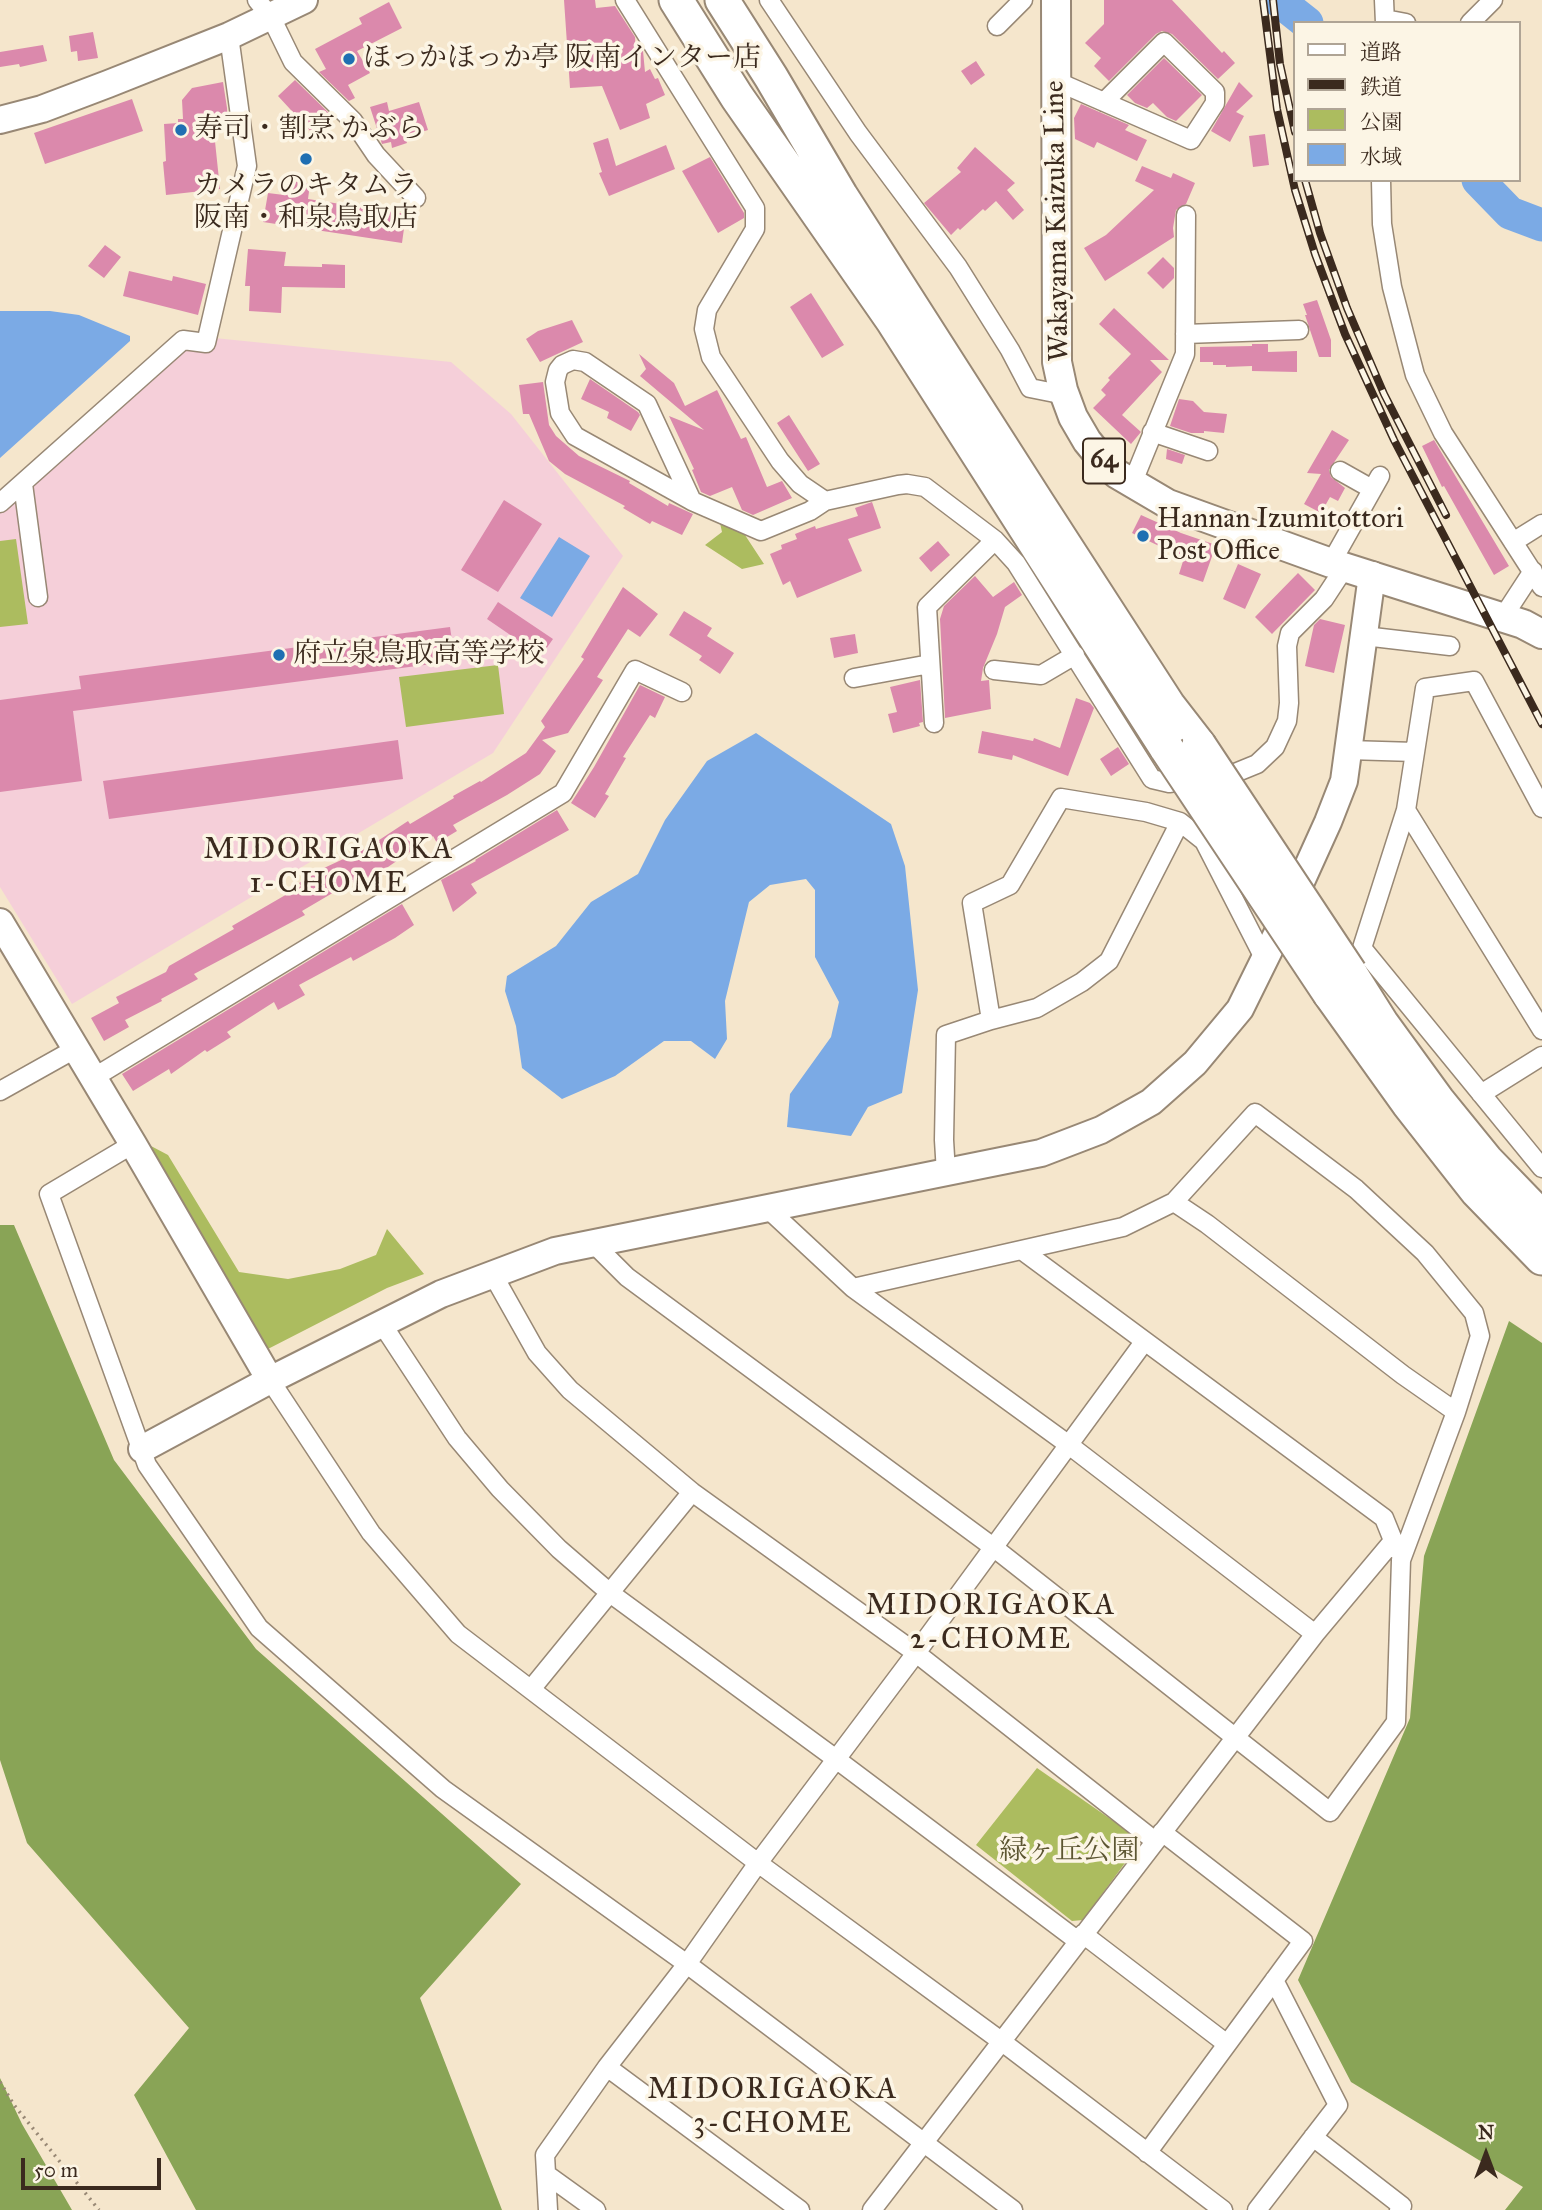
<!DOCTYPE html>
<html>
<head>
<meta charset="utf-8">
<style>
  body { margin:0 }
  #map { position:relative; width:1542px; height:2210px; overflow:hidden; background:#f5e6cc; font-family:"IM FELL Great Primer","Noto Serif JP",serif }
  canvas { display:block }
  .legend { position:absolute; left:1293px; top:21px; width:228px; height:161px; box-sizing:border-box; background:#fcf5e5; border:2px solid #afa495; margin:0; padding:9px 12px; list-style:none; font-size:21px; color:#3b2a1e }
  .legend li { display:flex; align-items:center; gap:14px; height:35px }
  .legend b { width:35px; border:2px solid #afa495 }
  .north { position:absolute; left:1451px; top:2119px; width:70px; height:70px; -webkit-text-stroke:5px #fcf5e5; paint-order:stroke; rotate:0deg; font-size:19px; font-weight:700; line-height:28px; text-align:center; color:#3b2a1e }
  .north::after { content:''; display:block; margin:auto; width:24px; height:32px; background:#3b2a1e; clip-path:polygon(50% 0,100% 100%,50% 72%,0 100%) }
  .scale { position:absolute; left:21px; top:2158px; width:140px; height:32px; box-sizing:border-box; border:4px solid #3b2a1e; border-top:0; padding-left:9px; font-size:21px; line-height:24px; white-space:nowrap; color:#3b2a1e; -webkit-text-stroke:5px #fcf5e5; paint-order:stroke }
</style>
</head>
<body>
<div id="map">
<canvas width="1542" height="2210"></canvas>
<ul class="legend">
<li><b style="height:9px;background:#fff"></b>道路</li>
<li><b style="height:9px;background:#3b2a1e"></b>鉄道</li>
<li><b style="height:19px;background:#acbc5f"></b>公園</li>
<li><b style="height:19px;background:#7baae5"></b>水域</li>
</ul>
<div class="north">N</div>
<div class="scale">50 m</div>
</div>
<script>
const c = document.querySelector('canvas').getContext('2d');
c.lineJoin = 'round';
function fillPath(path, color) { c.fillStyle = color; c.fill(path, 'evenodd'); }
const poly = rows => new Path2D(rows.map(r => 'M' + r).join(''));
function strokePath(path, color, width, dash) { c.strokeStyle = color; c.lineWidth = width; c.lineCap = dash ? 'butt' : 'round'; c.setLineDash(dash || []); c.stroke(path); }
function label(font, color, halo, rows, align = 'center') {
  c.font = font + ' "IM FELL Great Primer","Noto Serif JP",serif'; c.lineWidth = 7; c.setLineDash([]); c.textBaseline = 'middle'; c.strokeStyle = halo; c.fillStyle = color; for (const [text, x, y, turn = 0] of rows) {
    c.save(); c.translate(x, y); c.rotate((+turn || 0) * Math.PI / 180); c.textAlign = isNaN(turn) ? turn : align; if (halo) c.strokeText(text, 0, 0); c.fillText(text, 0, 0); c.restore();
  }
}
const built = poly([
  [185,335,451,362,511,414,623,556,493,753,72,1004,0,887,0,501]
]);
const green = poly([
  [720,523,745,535,764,564,742,569,705,545,722,532],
  [16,539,28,624,0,627,0,541],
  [498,665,504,714,406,727,399,677],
  [151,1146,168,1155,239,1272,288,1279,340,1269,376,1255,387,1229,424,1274,387,1288,264,1351],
  [1037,1768,1135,1836,1136,1848,1083,1920,1072,1921,976,1845]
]);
const forest = poly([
  [0,1225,14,1225,114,1460,256,1649,521,1884,420,1998,502,2210,196,2210,134,2095,189,2028,27,1843,0,1760],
  [1509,1321,1542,1343,1542,2210,1505,2210,1523,2187,1351,2082,1298,1980,1410,1718,1424,1556],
  [0,2078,22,2124,72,2210,0,2210]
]);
const water = poly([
  [0,311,50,311,79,315,130,336,130,341,0,458],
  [559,537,590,556,552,617,520,598],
  [756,733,891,824,905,866,918,990,902,1093,868,1107,851,1136,787,1127,790,1094,831,1037,839,1002,815,957,815,890,806,879,770,885,749,902,725,1001,727,1039,715,1059,691,1041,664,1041,615,1076,562,1099,522,1068,516,1026,505,991,507,976,556,946,591,902,638,874,665,820,707,761]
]);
const river = poly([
  [1278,0,1307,23],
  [1478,180,1510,213,1542,225]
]);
const building = poly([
  [564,0,595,0,596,8,615,6,635,37,636,51,643,51,645,72,650,69,655,79,658,78,665,95,646,104,650,118,620,130,602,86,570,88],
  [1104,0,1172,0,1222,53,1224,51,1235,63,1218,79,1172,34,1162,31,1156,34,1109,81,1094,66,1101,58,1085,43,1104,24],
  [389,2,402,28,357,51,370,73,348,85,355,98,349,101,319,72,326,69,315,49,362,24,359,18],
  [93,32,98,58,78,61,77,51,71,52,69,36],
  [43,45,47,61,20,67,19,64,0,67,0,52],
  [1164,58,1202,95,1176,121,1167,117,1153,103,1147,108,1135,103,1127,95],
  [976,61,985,75,971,85,961,71],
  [295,80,333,117,314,135,278,96],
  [223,82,227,108,228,132,214,132,220,189,166,195,163,162,166,161,164,124,178,123,178,119,183,119,182,100,192,88],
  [1239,82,1253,96,1236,112,1244,116,1230,142,1211,131],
  [132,99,143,131,45,164,34,133],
  [387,102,389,111,419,102,428,130,405,137,407,143,392,148,391,142,382,144,370,107],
  [1081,104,1129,125,1125,130,1147,140,1137,161,1097,142,1094,148,1075,139,1074,118],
  [1265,134,1269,165,1253,167,1249,136],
  [608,138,616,166,666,145,675,169,609,196,599,173,602,172,593,143],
  [975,147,1015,183,1007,190,1024,210,1013,220,996,201,985,211,983,209,960,230,958,228,951,235,924,203,961,172,957,168],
  [710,157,744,213,744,218,718,233,682,171],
  [1142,166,1171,178,1173,173,1195,183,1186,204,1176,210,1173,228,1174,237,1105,281,1084,248,1106,235,1154,190,1135,181],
  [291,181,310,184,308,199,406,214,402,243,263,222,268,193,284,195,286,185,290,185],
  [105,245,121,257,104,278,88,266],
  [248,249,286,252,284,266,322,267,322,264,345,265,345,288,282,287,281,313,249,311,250,286,245,286],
  [1163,257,1174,268,1174,278,1163,289,1147,273],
  [129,271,172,281,173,276,206,284,198,315,123,296],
  [811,293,844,345,822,358,790,307],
  [1317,300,1331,340,1331,357,1319,357,1305,315,1307,315,1303,304],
  [1114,308,1169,360,1150,360,1162,372,1122,415,1141,432,1131,444,1093,408,1106,395,1101,390,1110,380,1108,378,1131,354,1099,324],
  [572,320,583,342,540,362,526,339,538,331],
  [1252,344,1268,344,1268,352,1297,351,1297,372,1252,371,1252,366,1226,367,1226,365,1213,365,1213,362,1200,362,1200,347,1252,346],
  [639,354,674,383,685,406,717,390,741,439,746,437,767,487,782,481,792,498,753,515,742,510,732,487,710,496,701,492,692,470,694,469,669,416,704,430,640,376,646,369],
  [590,379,638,412,640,415,631,431,607,418,609,412,581,399],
  [543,382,549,425,556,436,579,456,630,481,629,483,668,506,669,503,693,514,682,535,652,521,650,524,623,508,625,506,565,474,549,461,529,414,523,414,519,385],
  [1179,399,1193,401,1204,412,1227,414,1224,433,1204,431,1204,433,1191,433,1170,426],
  [789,415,820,464,808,471,777,423],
  [1332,430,1349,440,1329,470,1331,477,1345,488,1338,501,1330,497,1321,513,1304,504,1321,474,1307,473],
  [1434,440,1509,566,1494,575,1444,486,1442,487,1422,446],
  [1167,449,1185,455,1182,464,1166,459],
  [504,500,542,524,498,592,461,570],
  [872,502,881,528,848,539,862,571,797,598,790,581,783,585,770,554,782,549,781,545,797,539,795,534,815,526,816,529,858,516,855,508],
  [1141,515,1181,533,1216,545,1203,582,1179,574,1184,558,1132,533],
  [938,541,950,555,931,572,919,558],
  [1238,564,1261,574,1245,609,1223,599],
  [1298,573,1315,590,1272,634,1255,617],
  [975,576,993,597,1014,582,1022,595,1005,607,997,634,983,668,981,681,989,680,991,709,945,718,940,619,944,606],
  [623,587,658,614,640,637,628,629,597,677,603,680,568,733,542,740,556,751,540,774,507,795,453,825,457,831,437,843,433,836,356,889,353,881,302,911,305,915,194,974,198,979,161,999,162,1001,125,1020,129,1027,104,1041,91,1018,119,1003,116,997,166,972,169,966,234,929,232,926,301,886,299,883,324,868,367,848,408,821,410,824,454,798,453,796,480,781,481,782,526,753,545,727,541,721,584,659,581,657],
  [498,602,553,639,541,656,487,619],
  [684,611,712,628,707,636,734,653,720,674,699,660,702,656,669,635],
  [1320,619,1345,625,1334,673,1305,666,1314,625],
  [450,627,455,661,73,711,82,781,0,792,0,700,81,689,79,676],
  [855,634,858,653,834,658,830,638],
  [920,680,923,722,919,723,920,726,893,733,888,714,897,712,890,687],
  [640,685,665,697,655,718,650,715,623,757,626,758,605,794,609,796,595,818,571,803,594,767],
  [1076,698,1090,703,1094,708,1068,776,1013,755,1012,760,978,753,982,731,1033,741,1034,738,1060,748],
  [398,740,403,779,109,819,103,781],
  [1118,747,1129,764,1111,776,1100,759],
  [557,810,569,830,471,884,477,893,453,912,441,880,476,861,475,860],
  [402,904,414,925,395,938,353,961,351,957,299,985,305,995,278,1010,274,1002,227,1032,231,1037,207,1052,205,1050,171,1074,169,1069,133,1091,122,1074]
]);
const path = poly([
  [0,2082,14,2105,99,2210]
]);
const street = poly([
  [257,0,271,17,293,62,353,121,376,155,416,198],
  [625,0,755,208,755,229,707,310,704,329,711,357,780,461,800,484,825,501,898,485,907,484,925,487,995,540,1016,563,1152,779,1169,783,1235,773,1257,764,1275,747,1287,721,1289,703,1287,646,1290,633,1324,599,1345,567],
  [769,0,858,133,958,267,1010,350,1030,388,1065,395],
  [1384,0,1385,23],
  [1385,19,1406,23],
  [1470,23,1493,0],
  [997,26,1023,0],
  [1056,81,1191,140,1215,103,1215,92,1164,42,1104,102],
  [1381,180,1382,224,1392,287,1415,375,1443,433,1542,587],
  [1185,334,1299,330],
  [1152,432,1208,451],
  [1340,471,1372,489],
  [23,484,38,597],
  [1132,484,1185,354,1186,215],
  [692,501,647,404,585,362,573,360,562,365,558,370,555,382,560,413,575,436,692,501,761,531,810,511,825,501],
  [0,503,183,340,206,343,247,166,229,36],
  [1513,542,1542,524],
  [1331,563,1380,476],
  [1503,617,1533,571],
  [1364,636,1450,646],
  [994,670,1041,675,1075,655],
  [854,678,930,664],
  [934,723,927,607,995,540],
  [1348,750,1415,752],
  [1542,808,1474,681,1425,688,1406,810,1362,948,1542,1168],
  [1406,810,1542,1030],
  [991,1020,972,903,1010,885,1061,798,1146,812,1180,822,1204,841,1264,958],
  [93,1078,563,793,635,670,682,692],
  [0,1091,75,1049],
  [1481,1094,1542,1056],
  [133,1144,49,1194,147,1465,259,1628,443,1789,687,1964,1013,2210],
  [946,1173,944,1140,946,1035,991,1020,1037,1008,1082,982,1109,961,1180,822],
  [1174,1202,1207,1224,1403,1375,1456,1412],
  [767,1208,853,1288,1069,1445,1315,1634],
  [593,1243,627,1277,993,1547,1330,1812,1396,1722,1401,1560,1456,1412,1480,1336,1474,1313,1425,1253,1356,1189,1255,1113,1174,1202,1123,1227,853,1288],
  [1023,1251,1384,1518,1397,1550],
  [492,1273,537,1353,570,1390,692,1492,916,1653,1155,1841],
  [382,1324,457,1438,500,1489,559,1549,610,1593,836,1759,1078,1941],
  [270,1380,371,1533,458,1634,758,1863,1001,2041,1223,2210],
  [532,1688,692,1492],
  [1083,1934,1227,2044],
  [607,2067,800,2210],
  [1313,2137,1402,2206,1399,2210],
  [1147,2153,1303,1941,1162,1832],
  [546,2174,596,2210],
  [548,2210,545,2155,607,2067,687,1964,758,1863,916,1653,1144,1342],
  [872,2210,1315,1634,1393,1541],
  [1257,2210,1338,2105,1274,1980]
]);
const secondary = poly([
  [0,120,42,109,108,84,229,36,304,0],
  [0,922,133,1144,270,1380],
  [142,1449,270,1380,441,1294,555,1251,1041,1153,1101,1130,1151,1102,1195,1063,1240,1009,1280,928,1328,822,1344,781,1372,575]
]);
const primary = poly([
  [1056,0,1057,362,1063,390,1073,417,1087,441,1105,463,1117,474,1168,504,1331,563,1523,624,1542,634]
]);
const highway = poly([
  [676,0,737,97,893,321,1167,749],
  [722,0,771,77,841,196,1038,504,1168,705,1199,745],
  [1350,973,1382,1024,1438,1101,1486,1160,1542,1218],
  [1330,994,1408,1103,1477,1191,1542,1258]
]);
const rail = poly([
  [1263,0,1277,109,1295,190,1315,254,1345,334,1394,440,1542,724],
  [1273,0,1280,64,1295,132],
  [1305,180,1320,233,1347,308,1384,394,1446,515]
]);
const highwayBridge = poly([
  [1199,745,1350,973],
  [1167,749,1330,994]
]);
const markers = [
  [349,59,7,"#1f6fb2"],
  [181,130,7,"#1f6fb2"],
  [306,159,7,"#1f6fb2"],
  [1143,536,7,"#1f6fb2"],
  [279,655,7,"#1f6fb2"]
];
const shields = [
  [1104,461,42]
];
const shieldNames = [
  ["64",1104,461]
];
const poiNames = [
  ["ほっかほっか亭 阪南インター店",363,59],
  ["寿司・割烹 かぶら",195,130],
  ["カメラのキタムラ",306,187,"center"],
  ["阪南・和泉鳥取店",306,219,"center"],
  ["Hannan Izumitottori",1157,520],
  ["Post Office",1157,552],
  ["府立泉鳥取高等学校",293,655]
];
const streetNames = [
  ["Wakayama Kaizuka Line",1058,221,-91]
];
const parkNames = [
  ["緑ヶ丘公園",1069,1852]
];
const neighbourhoodNames = [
  ["MIDORIGAOKA",329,851],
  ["1-CHOME",329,885],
  ["MIDORIGAOKA",991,1607],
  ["2-CHOME",991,1641],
  ["MIDORIGAOKA",773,2091],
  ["3-CHOME",773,2125]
];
fillPath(built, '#f5cfd9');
fillPath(green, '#acbc5f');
fillPath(forest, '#89a456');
fillPath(water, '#7baae5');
strokePath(river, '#7baae5', 33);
fillPath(building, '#db89ac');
strokePath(street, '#988875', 21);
strokePath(secondary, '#988875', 30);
strokePath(primary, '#988875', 32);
strokePath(highway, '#988875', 37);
strokePath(path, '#988875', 3.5, [2, 5]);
strokePath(street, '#fff', 18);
strokePath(secondary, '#fff', 26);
strokePath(primary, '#fff', 28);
strokePath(highway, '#fff', 33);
strokePath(rail, '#3b2a1e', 8);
strokePath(rail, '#fcf5e5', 5, [16]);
strokePath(highwayBridge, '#988875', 37, []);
strokePath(highwayBridge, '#fff', 33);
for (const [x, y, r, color] of markers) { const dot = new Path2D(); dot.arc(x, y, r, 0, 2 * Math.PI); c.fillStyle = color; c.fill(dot); strokePath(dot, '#fcf5e5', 2.5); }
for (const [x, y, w] of shields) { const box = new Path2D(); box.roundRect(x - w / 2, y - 22.5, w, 45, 5); c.fillStyle = '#fcf5e5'; c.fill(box); strokePath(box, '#3b2a1e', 2); }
label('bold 26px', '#3b2a1e', null, shieldNames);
label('28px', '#3b2a1e', '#fcf5e5', poiNames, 'left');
label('28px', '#3b2a1e', '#fcf5e5', streetNames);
label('28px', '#5d5632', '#fcf5e5', parkNames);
c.letterSpacing = '2px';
label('30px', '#3b2a1e', '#fcf5e5', neighbourhoodNames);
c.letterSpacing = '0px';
</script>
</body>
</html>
